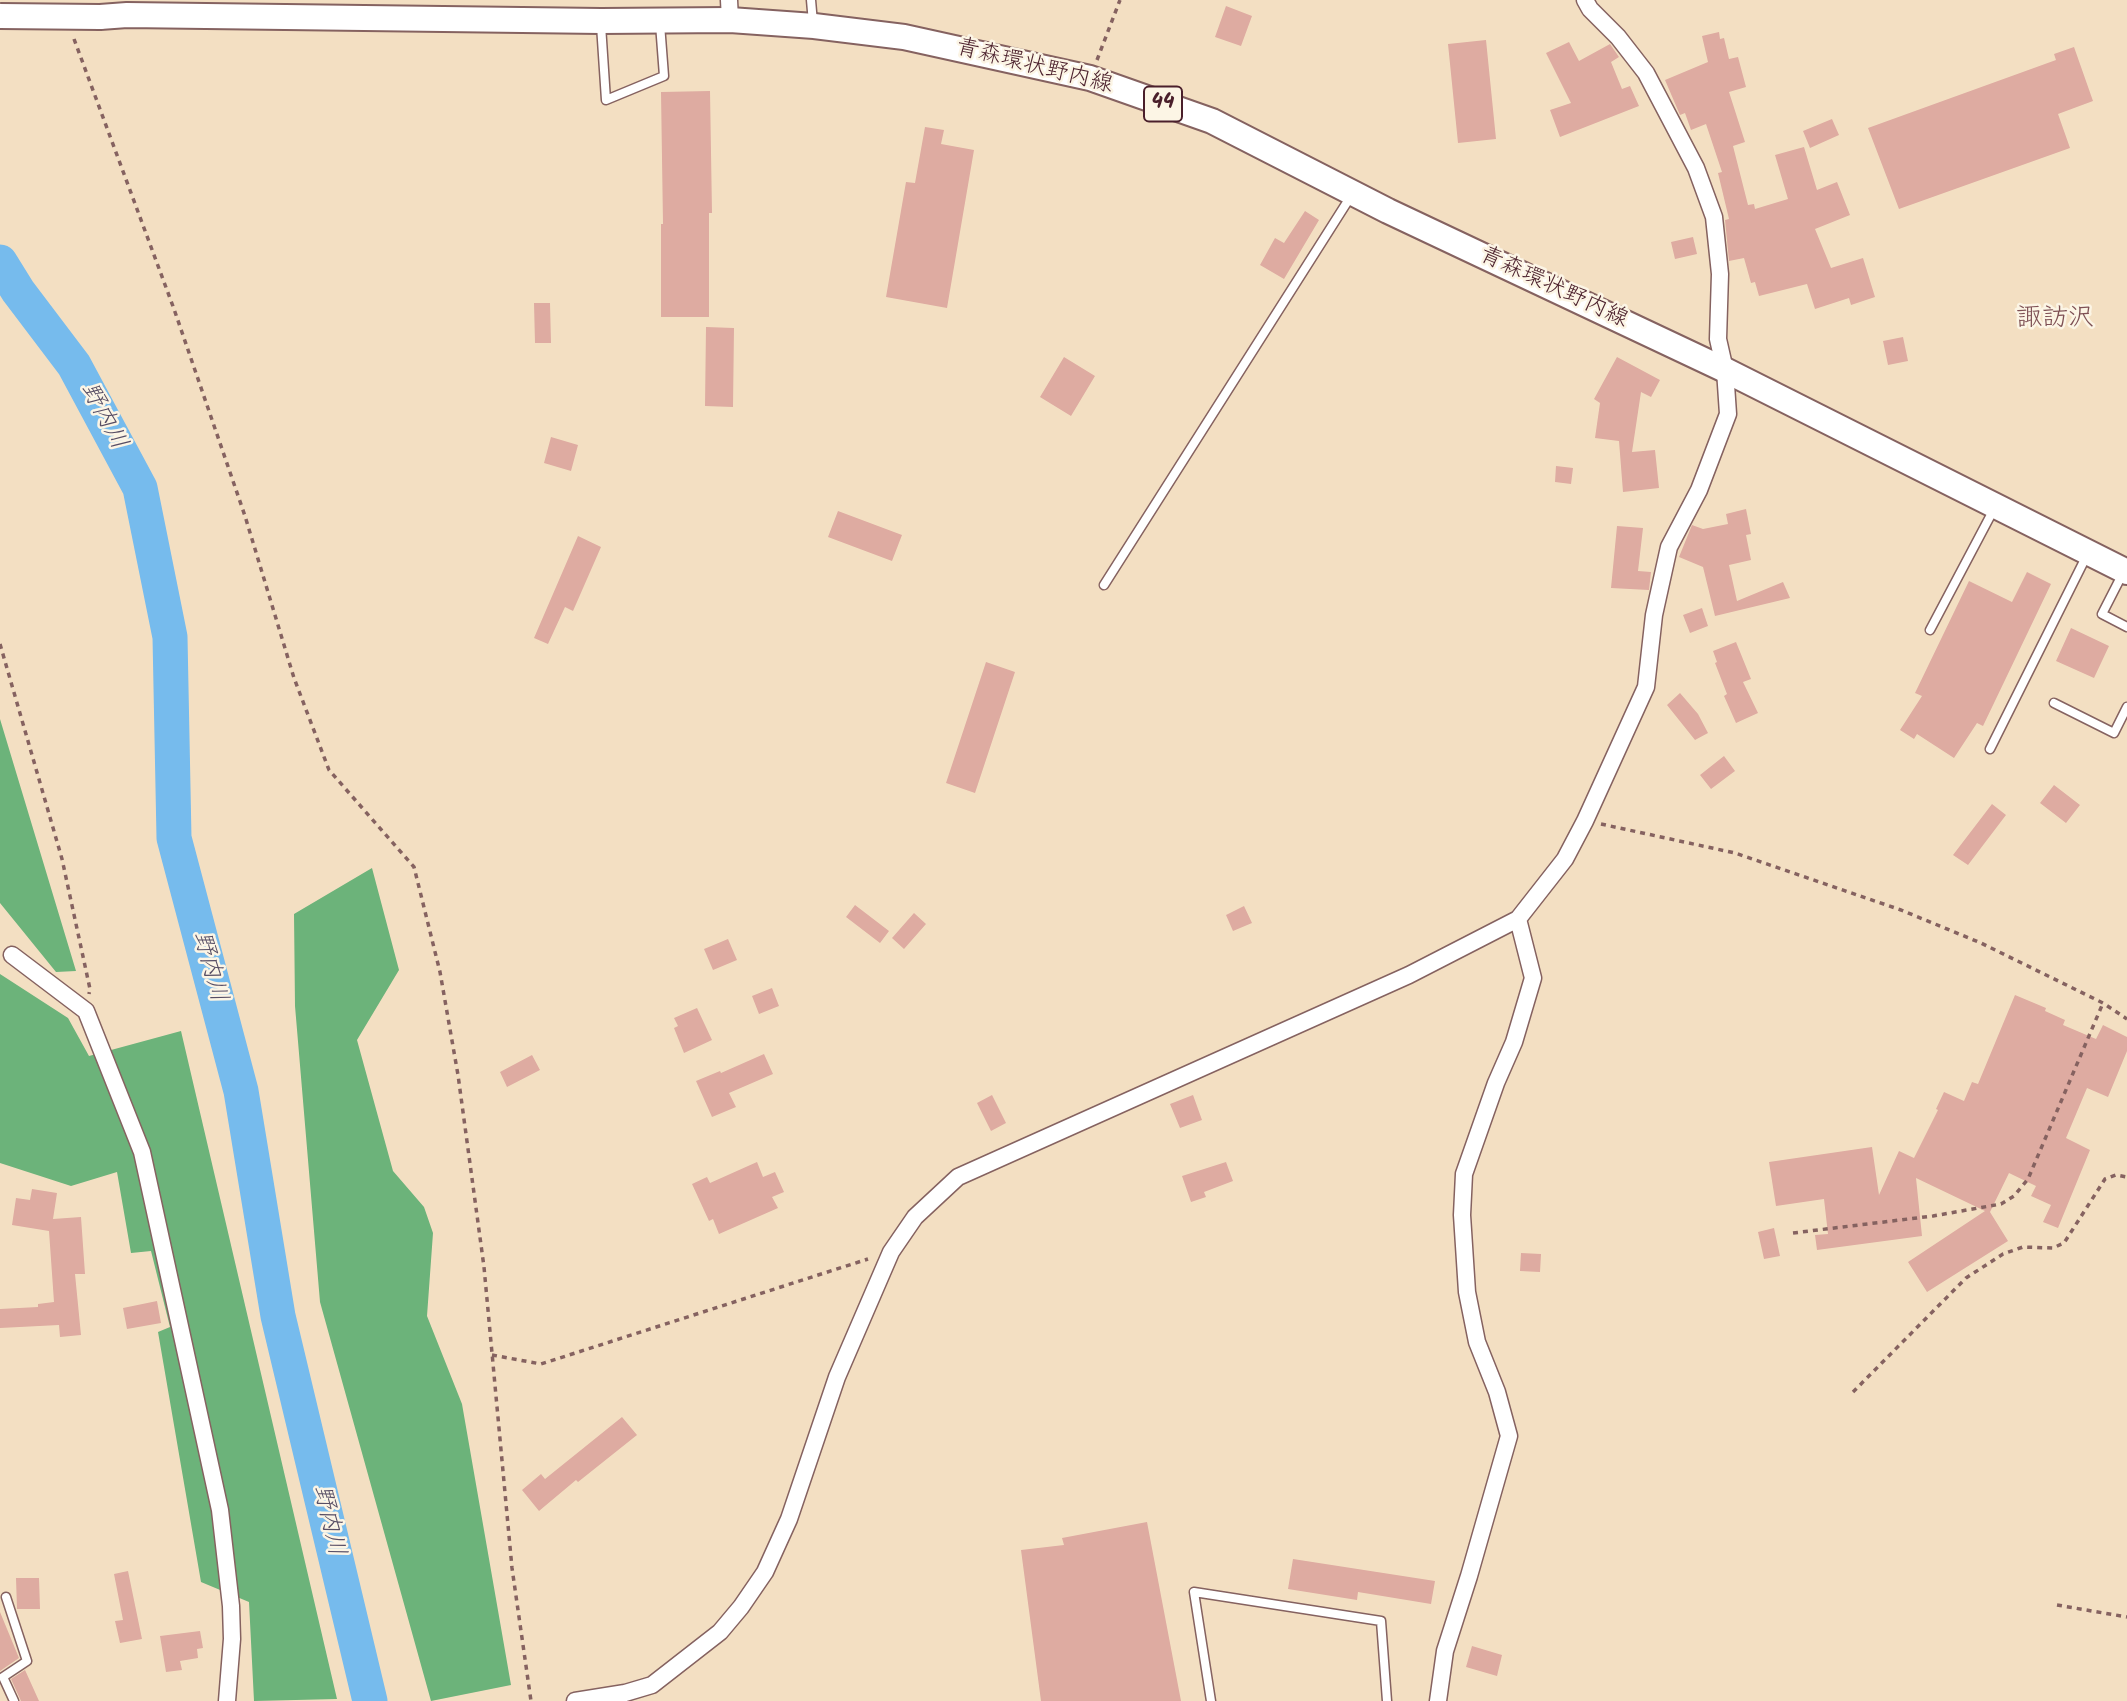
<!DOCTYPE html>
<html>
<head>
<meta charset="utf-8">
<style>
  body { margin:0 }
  canvas { display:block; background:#f3dfc2 }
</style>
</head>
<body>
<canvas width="2127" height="1701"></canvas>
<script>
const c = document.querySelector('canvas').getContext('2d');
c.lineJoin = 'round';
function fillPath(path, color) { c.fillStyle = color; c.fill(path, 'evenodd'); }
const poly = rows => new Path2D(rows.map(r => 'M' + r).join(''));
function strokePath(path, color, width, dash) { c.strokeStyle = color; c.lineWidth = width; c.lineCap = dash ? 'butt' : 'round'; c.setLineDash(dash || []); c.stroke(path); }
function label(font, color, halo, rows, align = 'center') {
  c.font = font + ' Kalam,"Klee One",sans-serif'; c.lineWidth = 5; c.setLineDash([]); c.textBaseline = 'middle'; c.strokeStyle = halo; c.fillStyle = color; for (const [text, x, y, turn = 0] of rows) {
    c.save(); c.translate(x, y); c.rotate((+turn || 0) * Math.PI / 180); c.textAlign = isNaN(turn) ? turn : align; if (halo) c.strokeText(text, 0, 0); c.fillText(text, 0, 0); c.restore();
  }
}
const forest = poly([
  [0,719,76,971,56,972,0,903],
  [372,868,399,970,357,1040,393,1171,424,1207,433,1233,427,1316,462,1404,511,1685,431,1701,320,1302,295,1006,294,914],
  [0,974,68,1018,89,1056,181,1031,337,1699,254,1701,249,1602,201,1582,158,1332,170,1327,151,1251,131,1253,117,1172,71,1186,0,1163]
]);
const river = poly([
  [0,262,18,291,74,365,140,488,170,637,174,838,241,1091,278,1316,370,1701]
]);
const building = poly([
  [1226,6,1252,16,1241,46,1215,37],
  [1719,32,1720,39,1724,38,1729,59,1738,57,1746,87,1729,92,1745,142,1733,146,1748,205,1754,204,1755,209,1788,199,1775,155,1804,147,1817,190,1837,182,1850,215,1815,229,1831,268,1863,258,1875,297,1851,305,1849,298,1815,309,1807,284,1759,296,1755,282,1751,283,1744,258,1729,261,1725,220,1729,219,1718,173,1722,172,1706,124,1691,130,1685,113,1680,115,1665,80,1708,62,1702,36],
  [1486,40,1496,139,1458,143,1448,44],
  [1569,42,1579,61,1610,44,1619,57,1611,62,1622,89,1630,86,1639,106,1560,137,1550,110,1571,103,1546,53],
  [2074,47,2093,101,2058,114,2070,148,1899,209,1868,128,2056,60,2054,54],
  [710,91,712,213,709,213,709,317,661,317,661,224,663,224,661,92],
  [1832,119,1839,135,1810,148,1803,131],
  [925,127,944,130,941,144,974,150,947,308,886,297,906,182,915,183],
  [1305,211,1319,220,1284,279,1260,265,1275,238,1284,243],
  [1693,237,1697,254,1675,259,1671,242],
  [534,303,550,303,551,343,535,343],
  [706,327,734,328,733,407,705,406],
  [1903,337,1908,361,1888,365,1883,341],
  [1064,357,1095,376,1071,416,1040,397],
  [1617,357,1660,380,1651,397,1641,392,1632,452,1655,450,1659,488,1623,492,1619,441,1595,438,1600,403,1594,399],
  [551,437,578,445,571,471,544,463],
  [1556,466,1573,468,1571,484,1555,482],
  [1746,509,1751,534,1746,535,1751,560,1729,565,1737,601,1783,582,1790,598,1715,616,1703,567,1679,557,1692,525,1703,529,1728,524,1726,514],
  [838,511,902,535,892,561,828,537],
  [1617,526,1643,528,1638,571,1651,572,1649,590,1611,588],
  [578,536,601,547,573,611,565,607,548,644,534,638],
  [2027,572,2051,584,1983,726,1977,723,1954,758,1917,734,1914,739,1900,730,1922,696,1915,693,1969,581,2012,602],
  [1702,608,1708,626,1690,633,1683,615],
  [2071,628,2109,646,2094,678,2056,661],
  [1736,642,1751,679,1743,682,1758,713,1736,723,1724,696,1727,694,1715,663,1717,662,1713,651],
  [986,662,1015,672,975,793,946,783],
  [1680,693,1698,714,1708,733,1695,740,1667,705],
  [1724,756,1735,771,1711,789,1700,775],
  [2054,785,2080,805,2066,823,2040,803],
  [1992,804,2006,815,1968,865,1953,855],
  [855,905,889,931,880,943,846,917],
  [1244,906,1252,923,1233,931,1226,915],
  [914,913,926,924,904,949,892,938],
  [728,939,737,960,713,970,704,949],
  [772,988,779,1006,759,1014,752,996],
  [2015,995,2046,1008,2045,1011,2065,1020,2063,1025,2096,1039,2103,1025,2127,1037,2127,1051,2108,1097,2087,1088,2066,1138,2090,1150,2058,1228,2043,1222,2051,1205,2031,1196,2036,1186,2009,1173,1990,1212,2008,1241,1927,1292,1908,1262,1985,1211,1916,1178,1922,1236,1817,1250,1815,1235,1828,1234,1824,1199,1776,1206,1769,1162,1872,1147,1879,1195,1899,1151,1914,1158,1938,1110,1936,1109,1944,1092,1964,1101,1972,1082,1978,1084],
  [697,1008,712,1040,684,1053,674,1028,678,1026,674,1018],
  [764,1054,773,1074,729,1093,736,1107,712,1117,696,1081,720,1071,721,1073],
  [532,1055,540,1070,507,1087,500,1072],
  [992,1095,1006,1123,991,1131,977,1103],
  [1193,1095,1202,1120,1180,1128,1170,1104],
  [757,1162,763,1177,775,1172,784,1192,772,1197,778,1208,719,1234,713,1219,709,1221,692,1184,707,1177,710,1183],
  [1226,1162,1233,1181,1204,1192,1206,1197,1191,1202,1182,1176],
  [32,1189,57,1193,53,1219,81,1217,85,1274,75,1274,81,1335,60,1337,59,1325,0,1328,0,1309,38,1307,38,1304,54,1302,49,1231,12,1225,16,1198,30,1200],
  [1774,1228,1780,1256,1764,1259,1758,1232],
  [1521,1253,1541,1254,1540,1272,1520,1271],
  [157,1301,161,1323,127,1329,123,1308],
  [622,1417,637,1435,578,1482,576,1480,539,1511,522,1490,541,1474,545,1479],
  [1147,1522,1181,1701,1041,1701,1021,1550,1064,1545,1062,1538],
  [1293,1559,1435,1581,1431,1604,1358,1592,1357,1600,1288,1589],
  [128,1571,142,1639,120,1643,115,1621,123,1620,114,1574],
  [16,1578,39,1578,40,1609,17,1609],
  [0,1612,19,1658,0,1671],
  [200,1631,203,1648,197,1649,198,1658,180,1661,182,1670,166,1672,160,1636],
  [1472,1646,1502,1655,1497,1676,1466,1667],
  [25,1670,30,1681,39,1701,21,1701,11,1679]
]);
const path = poly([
  [74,39,174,309,245,516,294,678,329,770,414,867,440,972,458,1075,484,1267,512,1568,531,1701],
  [1097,60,1120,0],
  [0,644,62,859,90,989,89,994],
  [1601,824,1735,853,1901,910,1981,943,2103,1003,2127,1019],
  [1793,1233,1933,1216,2001,1204,2014,1196,2028,1179,2103,1003],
  [492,1355,541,1364,868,1259],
  [1853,1392,1966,1278,2003,1254,2023,1247,2053,1248,2064,1243,2105,1179,2116,1175,2127,1177],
  [2057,1605,2127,1617]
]);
const service = poly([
  [811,0,813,23],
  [601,25,606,100,664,76,660,24],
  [2123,573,2102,614,2127,627],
  [1104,585,1351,196],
  [1930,630,1994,509],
  [2054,703,2114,733,2127,707],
  [1990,749,2087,555],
  [6,1597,27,1661,3,1677,14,1701],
  [1211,1701,1194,1592,1381,1621,1387,1701]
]);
const minor = poly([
  [729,0,730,20],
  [12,955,86,1011,142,1152,220,1510,231,1606,232,1639,227,1701],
  [575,1701,625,1693,652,1685,720,1632,741,1607,765,1572,789,1519,837,1377,891,1252,915,1217,958,1177,1409,975,1518,919,1565,859,1585,821,1646,687,1654,615,1669,547,1699,490,1728,414,1725,370,1718,339,1720,274,1714,217,1696,168,1646,73,1618,37,1590,9,1585,0],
  [1438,1701,1445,1651,1469,1576,1509,1436,1497,1392,1477,1342,1467,1292,1462,1215,1464,1174,1496,1083,1514,1042,1533,978,1518,919]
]);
const primary = poly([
  [100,17,127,15,601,21,730,20,814,26,904,37,1090,78,1212,121,1388,211,1725,370,2127,572]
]);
const primaryBridge = poly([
  [0,16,100,17]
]);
const shields = [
  [1163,104,38]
];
const shieldNames = [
  ["44",1163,104]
];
const streetNames = [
  ["青森環状野内線",1034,68,14],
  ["青森環状野内線",1553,289,25]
];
const waterNames = [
  ["野内川",102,417,62],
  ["野内川",208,967,75],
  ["野内川",327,1521,77]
];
const quarterNames = [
  ["諏訪沢",2055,321]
];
fillPath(forest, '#6cb37a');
strokePath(river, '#76bbed', 35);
fillPath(building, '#deaba1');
strokePath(service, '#856260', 11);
strokePath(minor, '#856260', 19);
strokePath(primary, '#856260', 28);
strokePath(path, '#856260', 3.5, [5, 5]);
strokePath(service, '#fff', 8);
strokePath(minor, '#fff', 16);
strokePath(primary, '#fff', 24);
strokePath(primaryBridge, '#856260', 28, []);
strokePath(primaryBridge, '#fff', 24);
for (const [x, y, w] of shields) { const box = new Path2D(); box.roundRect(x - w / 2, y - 17.5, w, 35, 5); c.fillStyle = '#fcf5e5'; c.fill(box); strokePath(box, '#4a1f2b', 2); }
label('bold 21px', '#4a1f2b', null, shieldNames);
label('23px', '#4a1f2b', '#fcf5e5', streetNames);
label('italic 24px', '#574e65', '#fcf5e5', waterNames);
label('26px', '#7e5054', '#fcf5e5', quarterNames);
</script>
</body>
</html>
